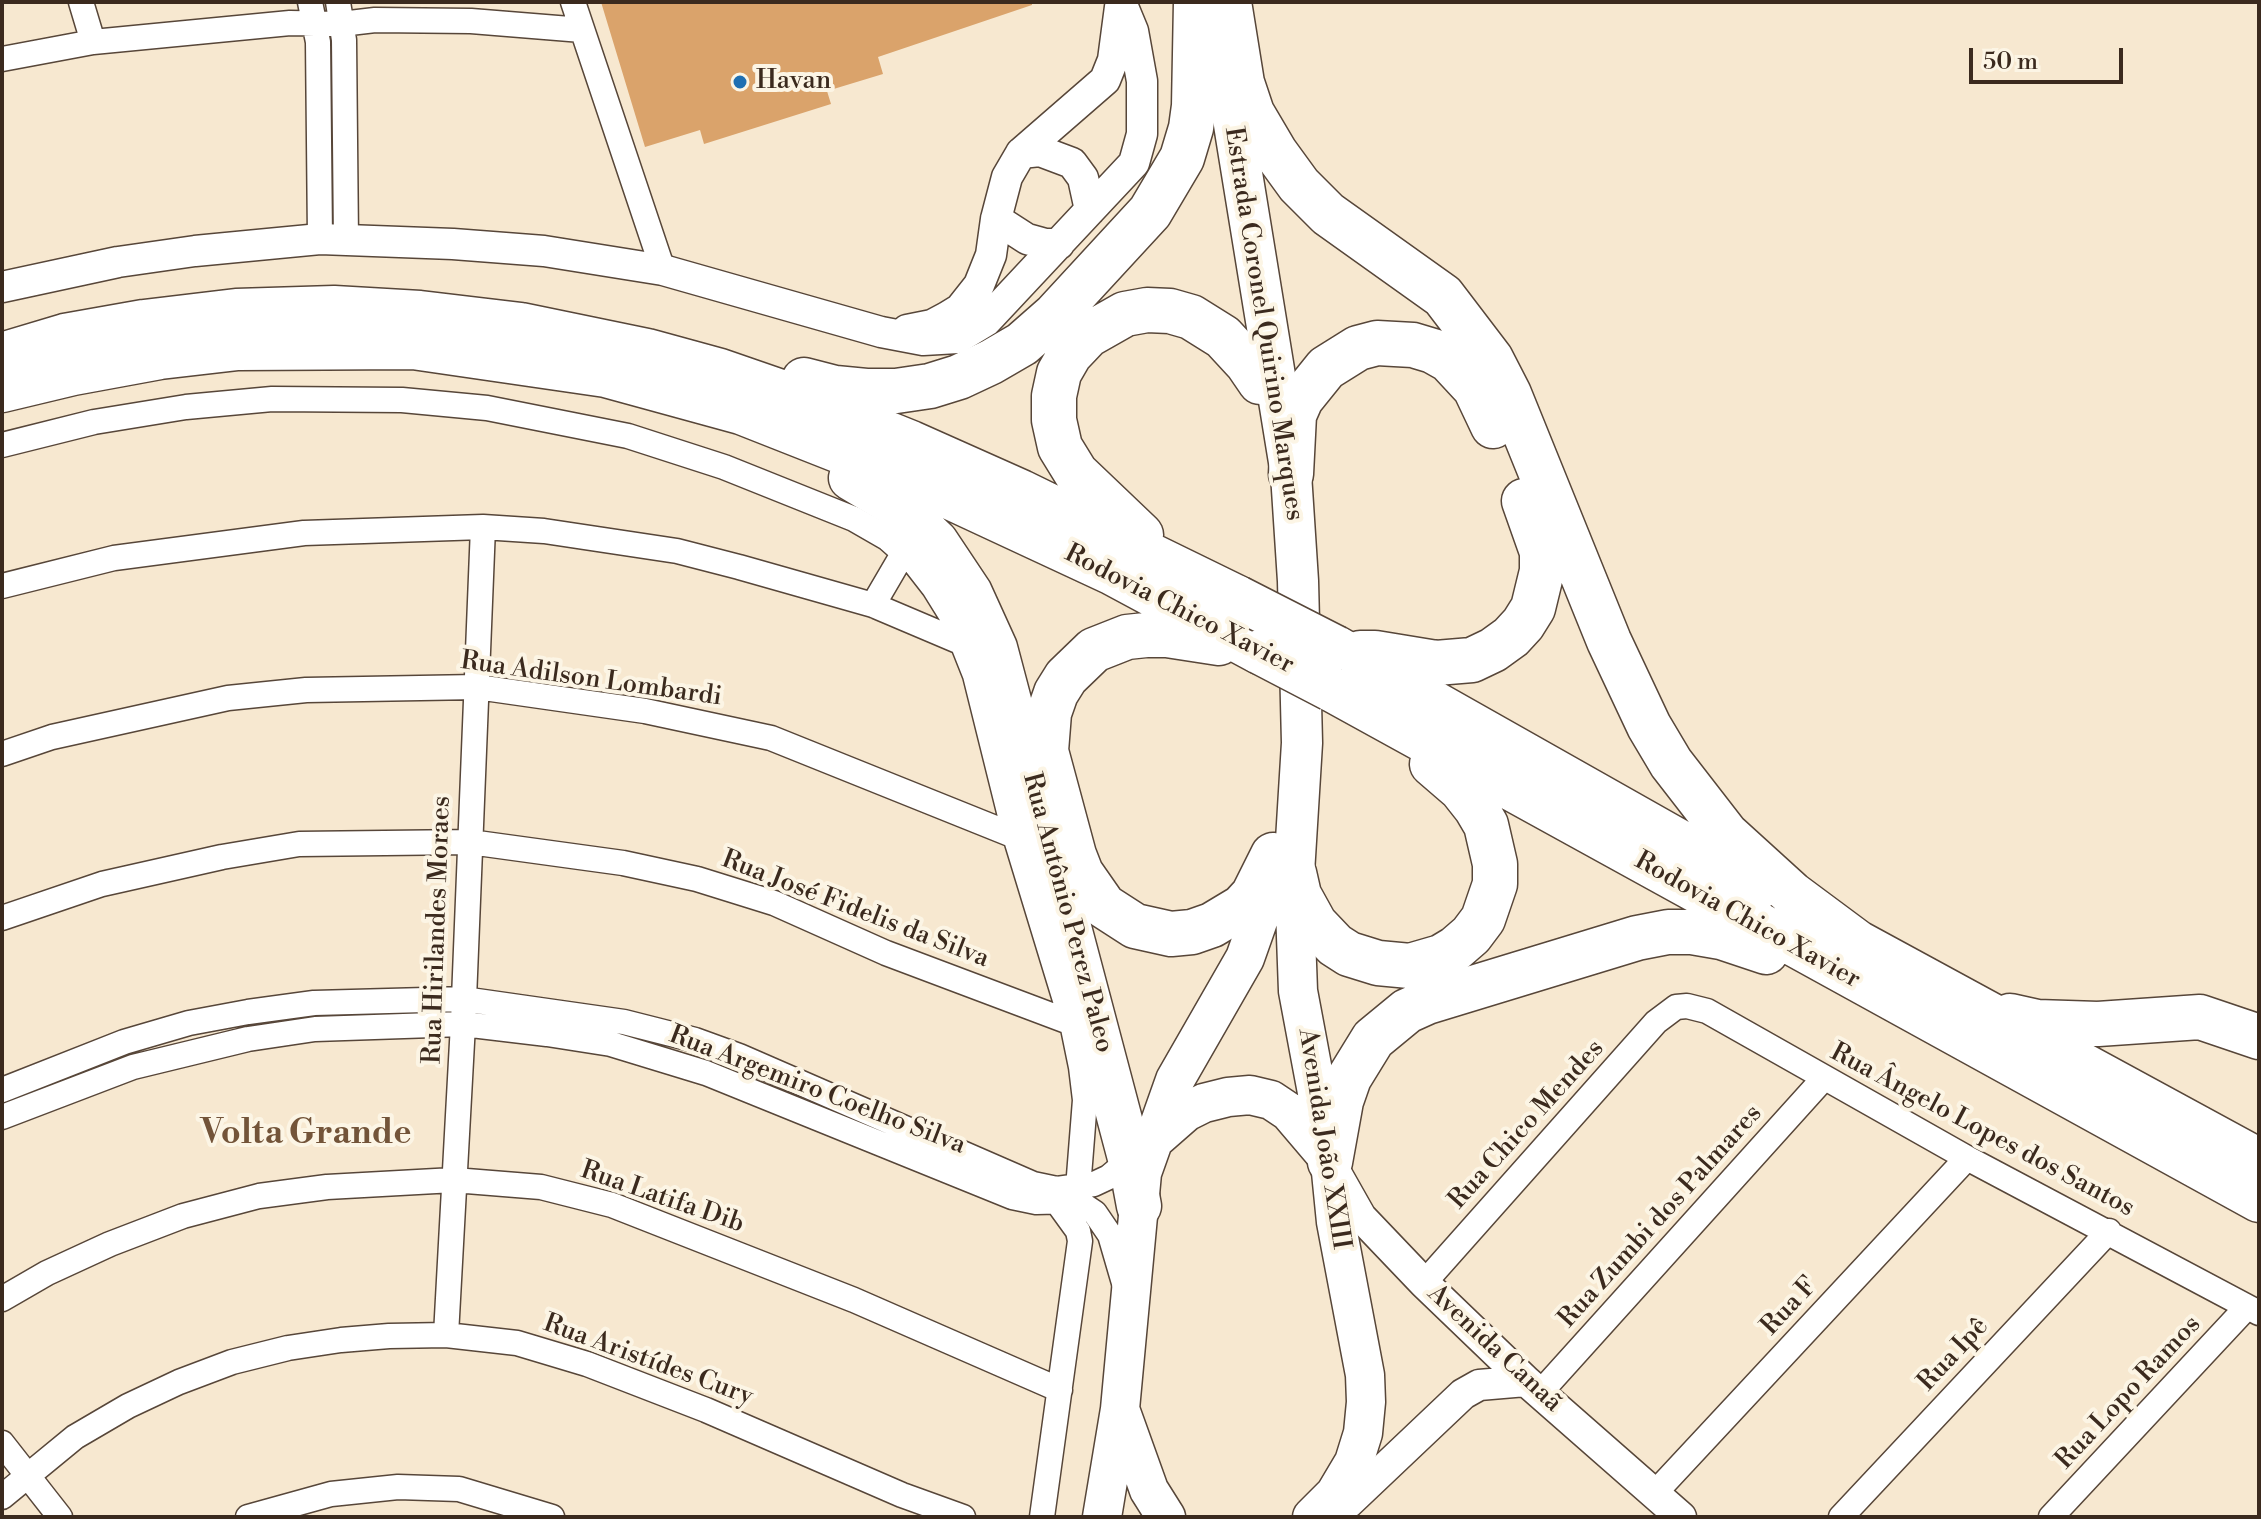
<!DOCTYPE html>
<html>
<head>
<meta charset="utf-8">
<style>
  body { margin:0 }
  #map { position:relative; width:2261px; height:1519px; overflow:hidden; background:#f7e8d0; font-family:"Libre Bodoni",serif }
  canvas { display:block }
  .frame { position:absolute; inset:0; border:4px solid #3b2a1e; pointer-events:none }
  .scale { position:absolute; left:1969px; top:48px; width:154px; height:36px; box-sizing:border-box; border:4px solid #3b2a1e; border-top:0; padding-left:10px; font-size:24px; line-height:28px; white-space:nowrap; color:#3b2a1e; -webkit-text-stroke:6px #fcf5e5; paint-order:stroke }
</style>
</head>
<body>
<div id="map">
<canvas width="2261" height="1519"></canvas>
<div class="frame"></div>
<div class="scale">50 m</div>
</div>
<script>
const c = document.querySelector('canvas').getContext('2d');
c.lineJoin = 'round';
function fillPath(path, color) { c.fillStyle = color; c.fill(path, 'evenodd'); }
const poly = rows => new Path2D(rows.map(r => 'M' + r).join(''));
function strokePath(path, color, width, dash) { c.strokeStyle = color; c.lineWidth = width; c.lineCap = dash ? 'butt' : 'round'; c.setLineDash(dash || []); c.stroke(path); }
function label(font, color, halo, rows, align = 'center') {
  c.font = font + ' "Libre Bodoni",serif'; c.lineWidth = 8; c.setLineDash([]); c.textBaseline = 'middle'; c.strokeStyle = halo; c.fillStyle = color; for (const [text, x, y, turn = 0] of rows) {
    c.save(); c.translate(x, y); c.rotate((+turn || 0) * Math.PI / 180); c.textAlign = isNaN(turn) ? turn : align; if (halo) c.strokeText(text, 0, 0); c.fillText(text, 0, 0); c.restore();
  }
}
const building = poly([
  [601,2,1032,2,1032,5,878,57,883,74,827,91,831,104,704,144,700,130,645,147]
]);
const minor = poly([
  [81,2,93,42],
  [310,2,318,42,320,239],
  [338,2,344,40,346,241],
  [573,2,663,270],
  [2,59,93,42,290,23,341,24,375,20,471,21,582,30],
  [2,445,94,422,186,407,272,399,402,400,487,408,628,436,724,467,854,519,887,538,913,561,934,588,952,617,975,675,1015,836,1072,1023,1081,1067,1085,1100,1077,1201],
  [2,586,114,558,304,533,483,527,544,531,677,551,739,567,873,605,965,644],
  [873,605,904,552],
  [2,754,52,737,228,698,306,690,477,687,645,711,771,738,1015,836],
  [2,918,102,884,222,857,299,844,470,842,623,863,697,879,774,903,886,953,1072,1023],
  [2,1090,124,1042,189,1023,248,1012,314,1003,463,999,624,1022,695,1040,739,1056,1033,1184,1057,1189,1094,1184,1109,1177,1135,1155],
  [2,1117,133,1067,248,1039,315,1029,463,1024,547,1034,611,1044,706,1073,1012,1197,1036,1202,1077,1201,1095,1213,1110,1235,1124,1283],
  [1424,1283,1656,1022,1676,1007,1687,1006,1707,1011,1967,1158,2259,1313],
  [2,1299,47,1273,110,1244,183,1216,259,1196,327,1187,454,1180,541,1187,612,1205,854,1300,1060,1390],
  [446,1335,463,1024,483,527],
  [1539,1394,1824,1078],
  [2,1443,60,1517],
  [1654,1494,1967,1158],
  [2,1497,75,1437,128,1406,179,1382,232,1362,288,1348,341,1340,389,1336,446,1335,517,1343,587,1364,706,1410,902,1495,963,1517],
  [248,1517,331,1494,398,1487,459,1489,552,1517],
  [1042,1517,1080,1241,1078,1231,1057,1202,1057,1189],
  [1841,1517,2109,1231],
  [2051,1517,2247,1307]
]);
const tertiary = poly([
  [1021,153,1040,151,1072,163,1083,178,1090,210],
  [996,219,1027,239,1045,244,1059,244],
  [2,287,118,262,195,251,320,239,453,244,544,251,663,270,881,332,923,340,958,338,986,321,1134,163,1142,134,1142,81,1133,31,1121,2],
  [907,330,932,325,947,317,960,309,979,285,991,255,996,219,1007,177,1021,153,1105,80,1113,60,1120,7],
  [1335,1171,1361,1217,1424,1283,1526,1381,1681,1517],
  [1321,1517,1348,1503,1463,1394,1479,1385,1526,1381]
]);
const primary = poly([
  [1294,882,1298,991,1330,1162,1336,1222,1365,1375,1366,1402,1363,1433,1354,1462,1335,1494,1312,1517],
  [1154,1140,1186,1112,1204,1103,1228,1097,1250,1095,1271,1100,1289,1112,1329,1159],
  [1121,1412,1149,1490,1166,1517],
  [1102,1517,1120,1409,1142,1173,1175,1080,1245,958,1263,907,1269,873]
]);
const trunk = poly([
  [1225,69,1291,474,1298,581,1302,743,1294,873]
]);
const motorway = poly([
  [1229,2,1242,83,1252,113,1275,152,1299,185,1328,214,1443,296,1491,359,1509,394,1609,641,1649,726,1671,763,1726,834,1792,894,1862,946],
  [2,355,65,336,144,322,236,311,334,308,420,313,521,325,647,351,720,371,804,400,911,443,1021,492,1238,598],
  [804,380,835,388,866,391,896,391,930,386,959,377,991,362,1022,344,1055,315,1150,212,1182,158,1191,128,1194,106,1196,2],
  [2,390,73,373,160,357,238,348,413,347,606,375,741,412,911,479,1113,573,1260,652],
  [1291,474,1294,415,1301,399,1326,368,1358,348,1377,343,1413,345,1433,351,1449,360,1475,388,1493,426],
  [851,478,898,506,936,542,970,593,995,648,1130,1158,1139,1206],
  [1141,535,1076,473,1060,447,1054,420,1054,396,1059,373,1070,354,1088,335,1125,314,1147,310,1170,311,1191,317,1223,337,1247,363,1260,382],
  [1219,643,1167,635,1146,635,1127,637,1094,650,1066,677,1056,693,1049,713,1046,751,1074,855,1081,873,1104,906,1135,926,1171,934,1192,932,1212,925,1242,907,1253,895,1273,855],
  [1336,648,1759,887],
  [1360,653,1375,653,1436,663,1472,660,1493,650,1511,637,1523,624,1533,608,1542,571,1542,552,1524,501],
  [1331,689,2259,1200],
  [1294,873,1299,895,1315,924,1335,945,1349,954,1378,963,1410,966,1441,957,1456,948,1471,935,1483,919,1495,884,1495,864,1486,825,1476,808,1461,789,1432,764],
  [1836,931,2259,1161],
  [2010,1016,2037,1022,2098,1024,2200,1017,2259,1037],
  [1330,1162,1341,1101,1349,1078,1373,1039,1407,1011,1427,1002,1637,938,1668,932,1692,932,1721,937,1766,952]
]);
const motorwayBridge = poly([
  [1238,598,1336,648],
  [1260,652,1331,689]
]);
const markers = [
  [740,82,8,"#1f6fb2"]
];
const poiNames = [
  ["Havan",756,82]
];
const streetNames = [
  ["Estrada Coronel Quirino Marques",1263,324,81],
  ["Rodovia Chico Xavier",1179,610,27],
  ["Rua Adilson Lombardi",591,680,8],
  ["Rua José Fidelis da Silva",855,910,21],
  ["Rua Antônio Perez Paleo",1067,913,75],
  ["Rodovia Chico Xavier",1747,921,29],
  ["Rua Hirilandes Moraes",438,930,-88],
  ["Rua Argemiro Coelho Silva",817,1091,21],
  ["Rua Chico Mendes",1527,1125,-48],
  ["Rua Ângelo Lopes dos Santos",1982,1131,28],
  ["Avenida João XXIII",1323,1139,81],
  ["Rua Latifa Dib",662,1198,19],
  ["Rua Zumbi dos Palmares",1661,1217,-48],
  ["Rua F",1790,1307,-47],
  ["Avenida Canaã",1494,1349,43],
  ["Rua Ipê",1954,1355,-47],
  ["Rua Aristídes Cury",648,1361,20],
  ["Rua Lopo Ramos",2129,1393,-47]
];
const districtNames = [
  ["Volta Grande",306,1135]
];
fillPath(building, '#daa36b');
strokePath(minor, '#574639', 27);
strokePath(tertiary, '#574639', 33);
strokePath(primary, '#574639', 41);
strokePath(trunk, '#574639', 43);
strokePath(motorway, '#574639', 47);
strokePath(minor, '#fff', 24);
strokePath(tertiary, '#fff', 30);
strokePath(primary, '#fff', 38);
strokePath(trunk, '#fff', 40);
strokePath(motorway, '#fff', 44);
strokePath(motorwayBridge, '#574639', 47, []);
strokePath(motorwayBridge, '#fff', 44);
for (const [x, y, r, color] of markers) { const dot = new Path2D(); dot.arc(x, y, r, 0, 2 * Math.PI); c.fillStyle = color; c.fill(dot); strokePath(dot, '#fcf5e5', 3); }
label('26px', '#3b2a1e', '#fcf5e5', poiNames, 'left');
label('26px', '#3b2a1e', '#fcf5e5', streetNames);
label('bold 34px', '#735439', '#fcf5e5', districtNames);
</script>
</body>
</html>
